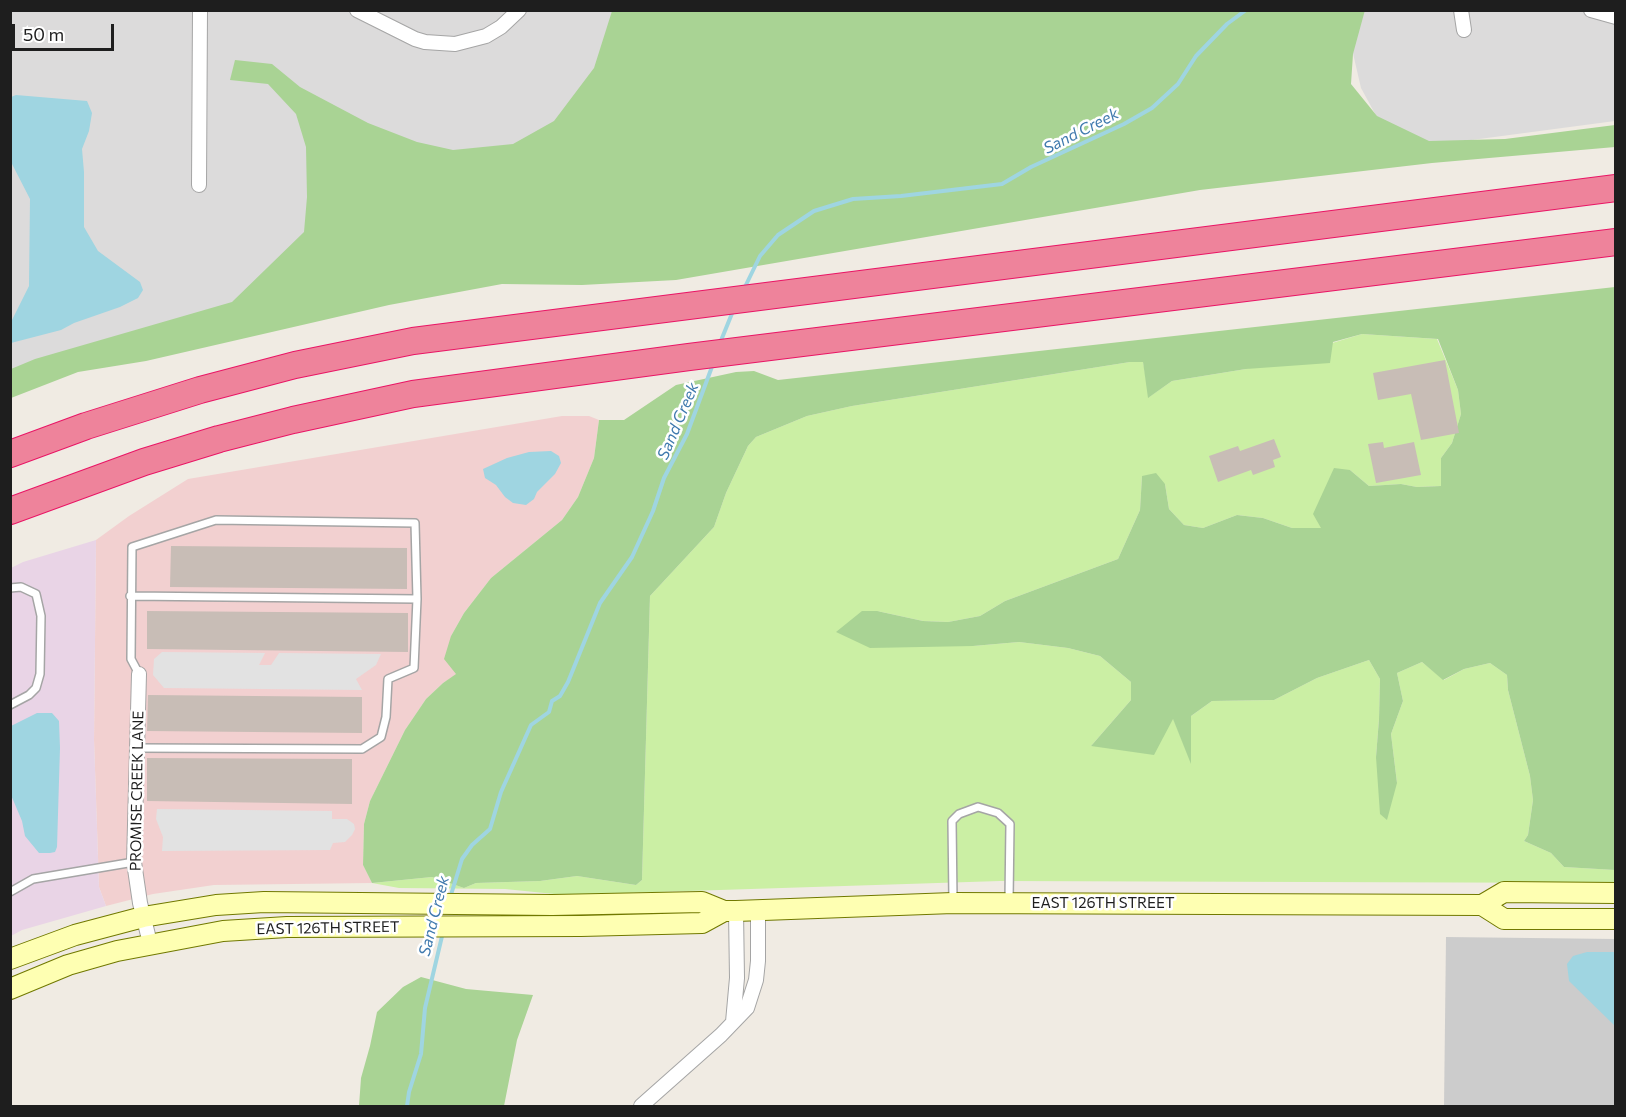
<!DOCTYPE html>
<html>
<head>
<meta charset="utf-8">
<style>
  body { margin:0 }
  #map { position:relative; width:1626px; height:1117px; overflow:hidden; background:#f0ebe3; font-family:Commissioner,sans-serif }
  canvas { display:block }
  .frame { position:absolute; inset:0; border:12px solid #1e1e1e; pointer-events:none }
  .scale { position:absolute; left:12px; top:24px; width:102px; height:27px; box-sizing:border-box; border:3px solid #1e1e1e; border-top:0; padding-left:8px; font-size:18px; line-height:21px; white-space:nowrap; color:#1e1e1e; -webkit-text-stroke:4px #fff; paint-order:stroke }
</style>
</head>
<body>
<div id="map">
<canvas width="1626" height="1117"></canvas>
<div class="frame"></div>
<div class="scale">50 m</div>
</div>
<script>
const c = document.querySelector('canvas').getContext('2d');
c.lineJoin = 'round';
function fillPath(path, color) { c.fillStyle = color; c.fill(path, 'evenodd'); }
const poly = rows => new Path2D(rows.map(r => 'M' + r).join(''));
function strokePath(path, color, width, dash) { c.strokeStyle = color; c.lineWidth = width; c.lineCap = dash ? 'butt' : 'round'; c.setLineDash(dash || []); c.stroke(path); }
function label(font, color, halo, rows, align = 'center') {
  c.font = font + ' Commissioner,sans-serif'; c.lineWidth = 5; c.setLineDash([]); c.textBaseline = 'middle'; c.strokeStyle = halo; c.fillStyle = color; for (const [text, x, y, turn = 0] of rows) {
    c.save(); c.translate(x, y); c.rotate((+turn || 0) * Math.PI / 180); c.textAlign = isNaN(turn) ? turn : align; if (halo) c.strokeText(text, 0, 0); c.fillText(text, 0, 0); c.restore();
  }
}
const residential = poly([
  [10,11,621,11,618,240,11,374],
  [1362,11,1615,11,1615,121,1434,145,1379,121,1361,88,1352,49]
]);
const commercial = poly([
  [562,416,589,416,599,420,594,458,578,497,562,520,491,578,464,613,451,636,457,674,443,683,426,699,405,730,370,801,364,824,363,865,372,883,214,885,153,894,106,906,99,887,94,740,96,540,129,516,188,479]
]);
const industrial = poly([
  [96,540,94,740,99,887,106,906,22,930,11,936,11,568,23,562]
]);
const religious = poly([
  [1446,937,1615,939,1615,1106,1444,1106]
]);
const grass = poly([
  [1362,334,1437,339,1458,390,1461,414,1452,443,1441,458,1441,486,1417,487,1401,484,1369,486,1350,470,1322,528,1292,528,1263,518,1237,515,1203,528,1184,525,1169,509,1165,484,1142,476,1140,510,1118,559,1005,601,980,616,948,622,923,621,877,611,973,646,1019,642,1068,648,1100,656,1131,682,1131,700,1091,746,1173,718,1191,762,1191,716,1212,701,1274,700,1317,678,1369,660,1380,679,1379,719,1376,757,1397,783,1391,734,1403,701,1397,673,1422,662,1444,680,1464,669,1490,663,1507,675,1508,690,1530,776,1533,800,1528,835,1524,841,1551,853,1564,867,1616,870,1615,883,1000,881,564,895,505,889,399,888,372,883,432,877,464,888,476,883,540,881,577,876,636,885,642,880,650,596,714,527,726,493,748,446,756,437,807,416,852,406,1130,362,1143,361,1149,397,1172,381,1246,369]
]);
const forest = poly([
  [1365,10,1353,54,1351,84,1377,116,1429,141,1505,139,1615,125,1615,147,1432,163,1200,190,676,280,582,285,502,284,389,305,146,361,78,372,11,398,11,369,35,359,232,302,304,232,307,197,306,147,296,114,268,84,230,80,235,60,272,64,300,87,368,123,417,142,453,150,513,144,554,121,594,68,612,11],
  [1615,287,1615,870,1564,867,1551,853,1524,841,1528,835,1533,800,1530,776,1508,690,1507,675,1490,663,1464,669,1443,680,1422,662,1397,673,1403,701,1391,734,1397,783,1387,820,1380,814,1376,757,1379,719,1380,679,1369,660,1317,678,1274,700,1212,701,1191,716,1191,764,1173,719,1154,755,1091,746,1131,700,1131,682,1100,656,1068,648,1019,642,973,646,870,648,836,632,862,611,877,611,923,621,948,622,980,616,1005,601,1118,559,1140,510,1142,476,1156,473,1165,484,1169,509,1184,525,1203,528,1237,515,1263,518,1292,528,1321,528,1313,514,1334,468,1350,470,1369,486,1401,484,1417,487,1441,486,1441,458,1452,443,1461,414,1458,390,1438,339,1362,334,1333,342,1330,363,1246,369,1172,381,1148,398,1143,362,1130,362,852,406,807,416,756,437,748,446,726,493,714,527,650,596,642,880,636,885,577,876,540,881,476,883,464,888,432,877,372,883,363,865,364,824,370,801,405,730,426,699,443,683,456,674,444,659,451,636,464,613,491,578,562,520,578,497,594,458,599,420,624,420,676,385,736,372,754,371,778,380],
  [421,977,466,989,533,995,517,1040,504,1106,359,1106,361,1078,370,1046,377,1012,403,987]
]);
const parking = poly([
  [162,652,265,653,259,665,271,665,279,653,381,654,376,665,356,679,362,690,164,688,153,675,154,659],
  [157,809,332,811,332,819,347,819,354,824,355,829,352,835,345,842,333,843,330,850,162,851,163,837,156,819]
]);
const water = poly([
  [16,95,87,101,92,113,89,131,82,149,84,172,84,227,98,251,140,282,143,290,138,298,120,307,74,323,61,330,11,343,11,322,29,286,30,199,11,162,11,97],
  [551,451,559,456,561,463,555,474,537,492,534,499,526,505,513,503,505,497,496,485,485,478,483,469,507,458,529,452],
  [37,713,52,713,59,721,60,748,57,847,55,852,50,853,39,853,25,836,22,821,11,795,11,726],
  [1587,952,1615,952,1615,1026,1569,981,1567,964,1573,956]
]);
const stream = poly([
  [743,291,760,256,778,235,814,211,853,199,901,196,1002,184,1031,167,1124,124,1152,108,1178,84,1196,56,1227,24,1246,10],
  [720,343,733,311],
  [450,898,462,859,472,845,490,829,501,792,531,725,549,712,552,701,560,696,568,682,600,603,632,557,653,511,664,478,687,434,713,364],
  [407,1106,409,1092,421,1054,425,1008,443,932]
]);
const building = poly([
  [1445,360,1459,433,1421,440,1411,394,1378,400,1373,373],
  [1274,439,1281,457,1273,460,1275,467,1253,475,1251,470,1218,482,1209,456,1238,446,1240,451],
  [1383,442,1384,448,1414,442,1421,475,1376,483,1368,444],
  [171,546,407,548,407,589,170,587],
  [147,611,408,613,408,652,147,649],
  [148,695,362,697,362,733,147,731],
  [147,758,352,759,352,804,147,801]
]);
const service = poly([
  [10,588,21,587,36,594,41,616,40,674,36,688,29,695,10,705],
  [130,596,417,599],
  [137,748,362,749,381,737,386,717,388,679,414,668,417,599,415,523,216,520,132,547,131,659,139,674],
  [10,892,33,879,134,862],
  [953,900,952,821,959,814,978,807,998,813,1010,824,1009,900]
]);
const minor = poly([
  [357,10,415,39,425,42,455,44,486,36,501,27,519,10],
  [1461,10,1464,30],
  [1591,10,1616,17],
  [199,185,200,10],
  [139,674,134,862,140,903,150,943],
  [733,1022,737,978,736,911],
  [641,1106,721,1035,747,1008,756,980,758,961,758,910]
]);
const secondary = poly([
  [1482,905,1504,892,1616,893],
  [10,959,75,935,143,917,216,905,264,902,552,905,702,902,724,911,736,911,953,903,1482,905,1504,919,1616,919],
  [10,989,68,965,117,951,223,931,287,927,581,926,702,923,724,911]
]);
const motorway = poly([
  [10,454,86,426,200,390,295,365,413,341,1616,188],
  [10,511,144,462,219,439,293,420,413,394,689,357,1616,242]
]);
const streetNames = [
  ["PROMISE CREEK LANE",137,791,-89],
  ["EAST 126TH STREET",1103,903],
  ["EAST 126TH STREET",328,928,-1]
];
const waterNames = [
  ["Sand Creek",1081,131,-27],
  ["Sand Creek",678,421,-67],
  ["Sand Creek",434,916,-76]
];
fillPath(residential, '#dcdbdb');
fillPath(commercial, '#f2d0d0');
fillPath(industrial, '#e9d4e6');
fillPath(religious, '#ccc');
fillPath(grass, '#cbefa4');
fillPath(forest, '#a9d394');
fillPath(parking, '#e2e2e2');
fillPath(water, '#9fd5e1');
strokePath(stream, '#9fd5e1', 4);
fillPath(building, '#c8bdb6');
strokePath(service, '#a5a5a5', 10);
strokePath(minor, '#a5a5a5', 16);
strokePath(secondary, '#717900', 22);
strokePath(motorway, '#e91565', 28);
strokePath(service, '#fff', 7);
strokePath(minor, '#fff', 14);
strokePath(secondary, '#feffb2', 20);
strokePath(motorway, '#ee839b', 26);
label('15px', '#1e1e1e', '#fff', streetNames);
label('italic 16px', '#407aae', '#fff', waterNames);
</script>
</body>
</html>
